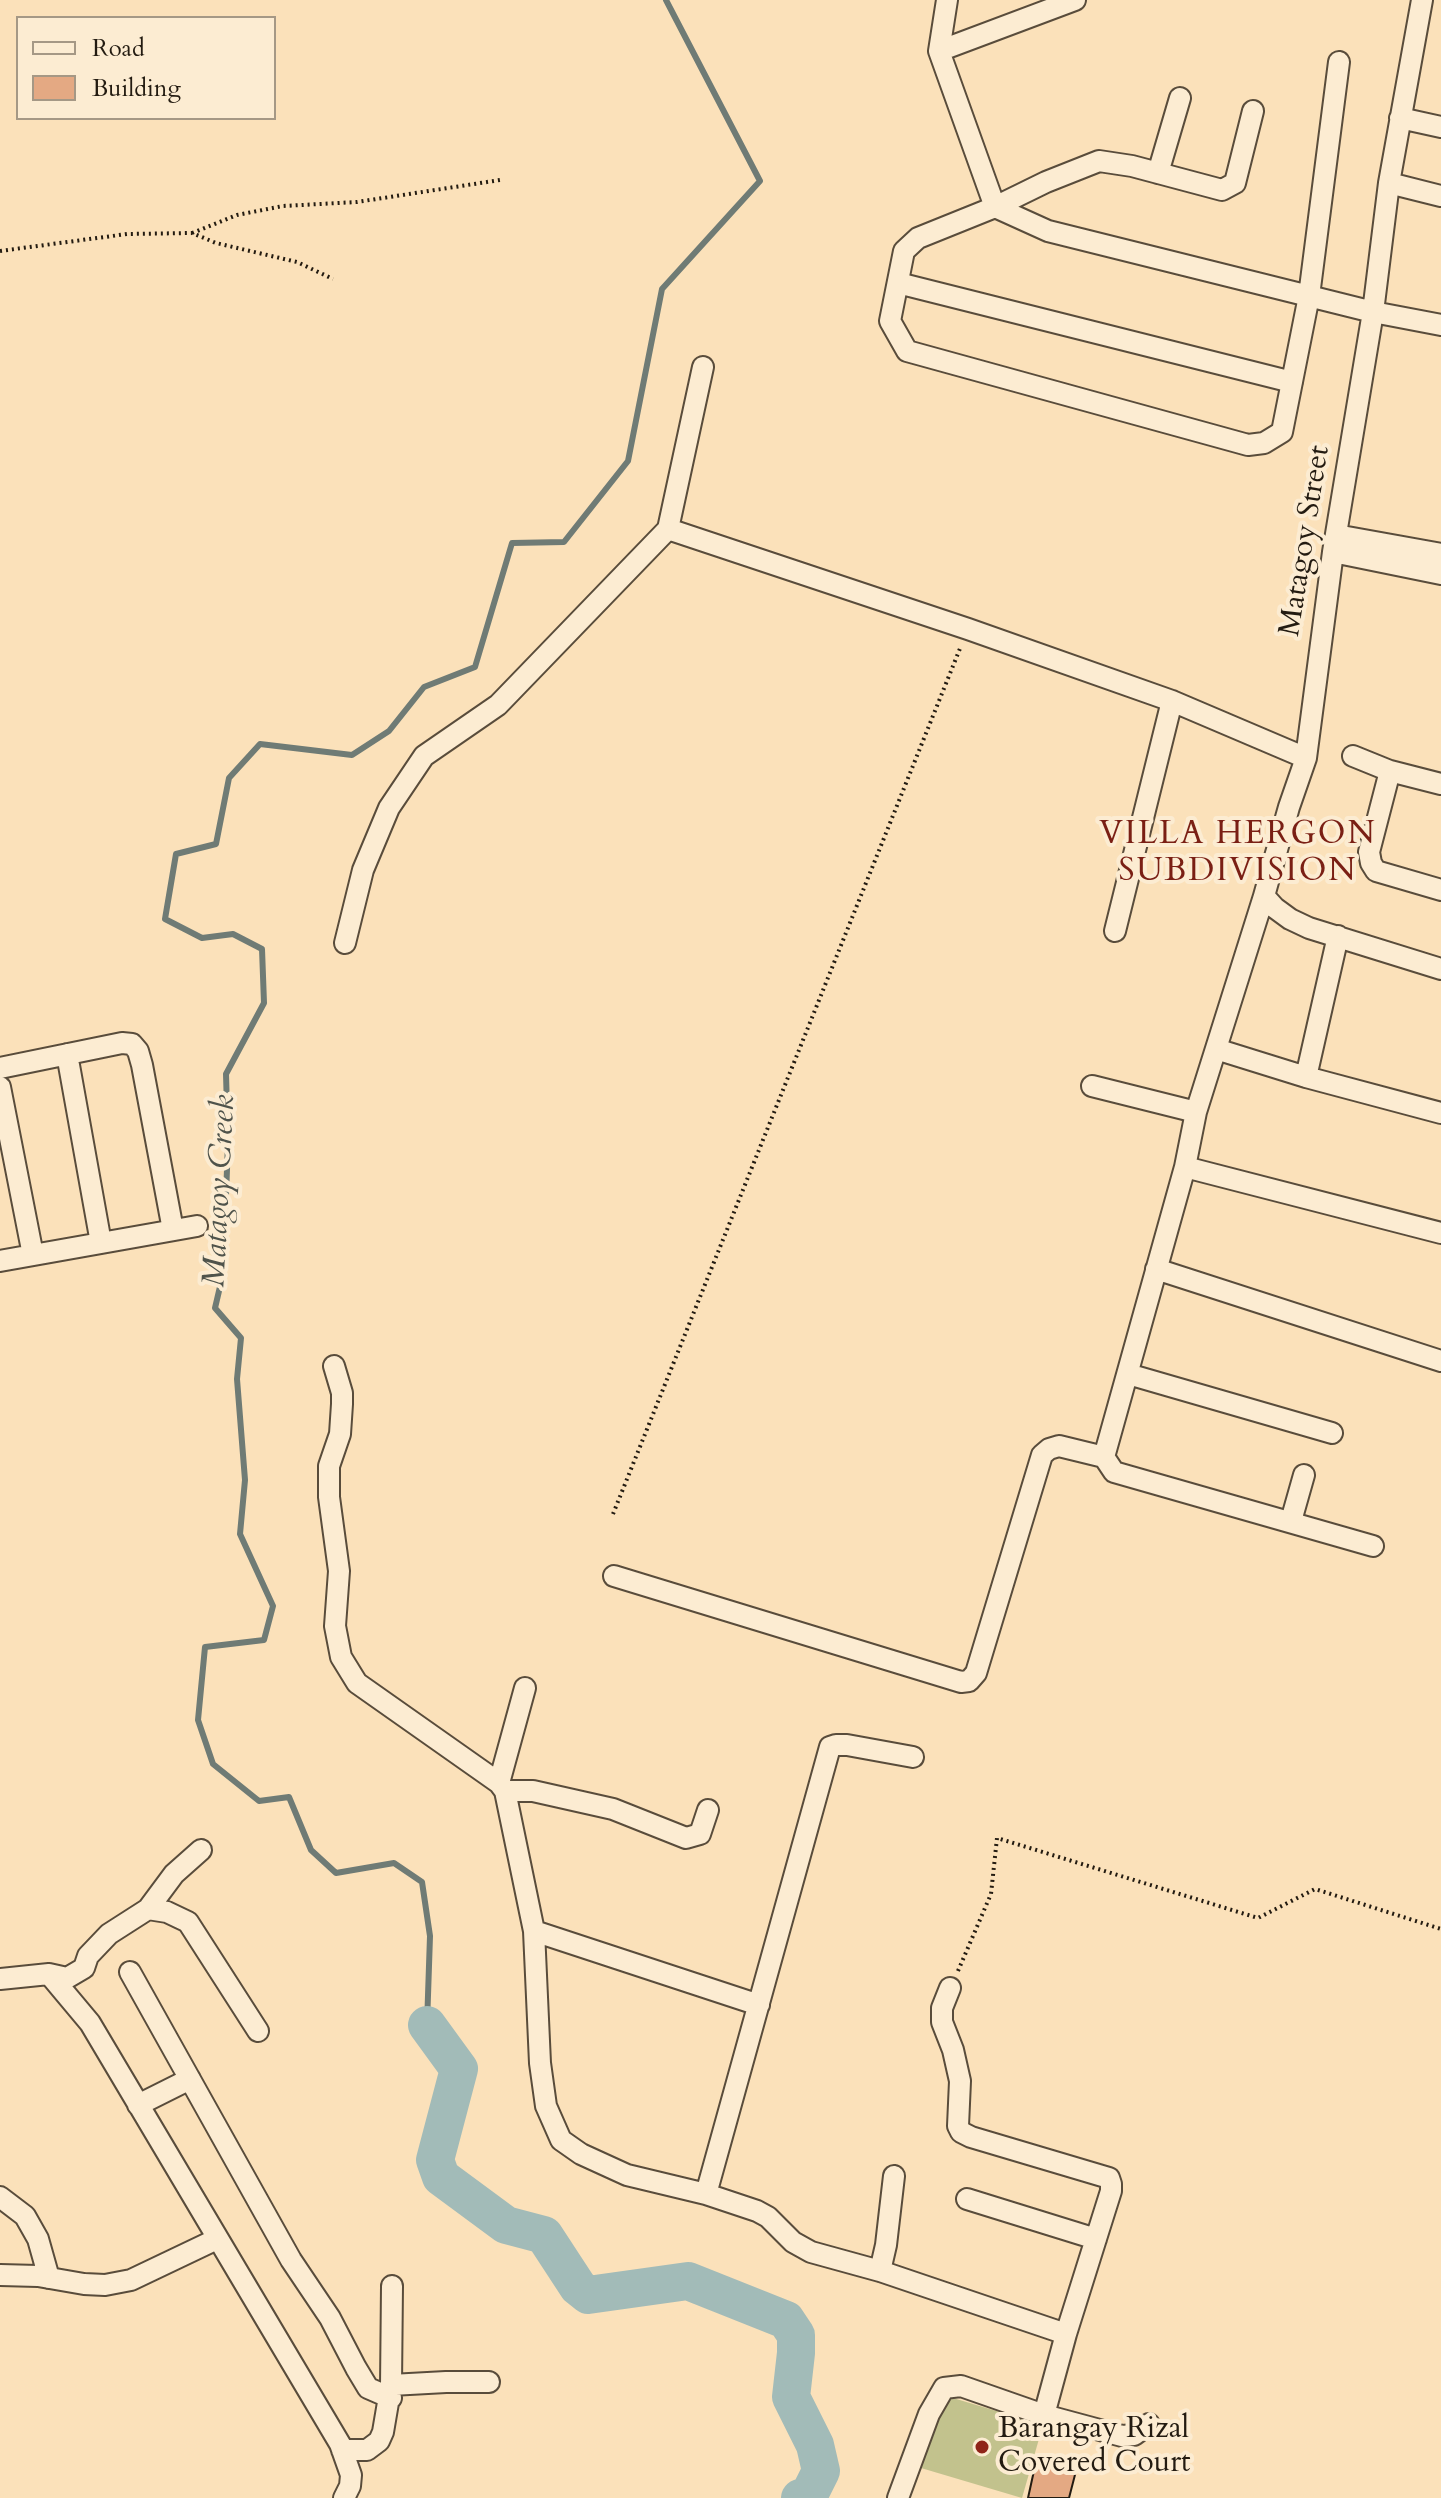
<!DOCTYPE html>
<html>
<head>
<meta charset="utf-8">
<style>
  body { margin:0 }
  #map { position:relative; width:1441px; height:2498px; overflow:hidden; background:#fbe1ba; font-family:Cardo,serif }
  canvas { display:block }
  .legend { position:absolute; left:16px; top:16px; width:260px; height:104px; box-sizing:border-box; background:#fcecd2; border:2px solid #a59885; margin:0; padding:10px 14px; list-style:none; font-size:24px; color:#231b11 }
  .legend li { display:flex; align-items:center; gap:16px; height:40px }
  .legend b { width:40px; border:2px solid #a59885 }
</style>
</head>
<body>
<div id="map">
<canvas width="1441" height="2498"></canvas>
<ul class="legend">
<li><b style="height:10px;background:#fcecd2"></b>Road</li>
<li><b style="height:22px;background:#e4a983"></b>Building</li>
</ul>
</div>
<script>
const c = document.querySelector('canvas').getContext('2d');
c.lineJoin = 'round';
function fillPath(path, color) { c.fillStyle = color; c.fill(path, 'evenodd'); }
const poly = rows => new Path2D(rows.map(r => 'M' + r).join(''));
function strokePath(path, color, width, dash) { c.strokeStyle = color; c.lineWidth = width; c.lineCap = dash ? 'butt' : 'round'; c.setLineDash(dash || []); c.stroke(path); }
function label(font, color, halo, rows, align = 'center') {
  c.font = font + ' Cardo,serif'; c.lineWidth = 8; c.setLineDash([]); c.textBaseline = 'middle'; c.strokeStyle = halo; c.fillStyle = color; for (const [text, x, y, turn = 0] of rows) {
    c.save(); c.translate(x, y); c.rotate((+turn || 0) * Math.PI / 180); c.textAlign = isNaN(turn) ? turn : align; if (halo) c.strokeText(text, 0, 0); c.fillText(text, 0, 0); c.restore();
  }
}
const green = poly([
  [943,2395,1043,2425,1022,2498,921,2468]
]);
const stream = poly([
  [427,2025,430,1936,422,1882,394,1863,336,1873,311,1850,289,1797,259,1801,213,1764,198,1720,205,1647,264,1640,273,1606,240,1534,245,1480,237,1379,241,1338,215,1308,223,1274,228,1143,226,1074,264,1003,262,949,233,934,202,938,165,919,176,854,216,844,229,778,260,744,352,755,389,731,424,687,475,667,512,543,564,542,628,461,662,289,760,181,666,0]
]);
const river = poly([
  [427,2025,459,2069,435,2160,441,2177,506,2225,544,2235,578,2287,588,2295,688,2281,786,2320,796,2335,796,2353,791,2397,815,2445,821,2471,809,2495,800,2498]
]);
const building = poly([
  [1037,2457,1077,2467,1069,2498,1028,2498,1037,2457]
]);
const path = poly([
  [192,233,237,215,283,206,357,202,500,180],
  [0,251,127,234,192,233,216,243,297,262,333,279],
  [613,1514,961,646],
  [958,1971,991,1894,997,1838,1258,1918,1315,1889,1441,1929]
]);
const street = poly([
  [947,0,939,51,995,207,1048,231,1373,312,1441,325],
  [1422,0,1389,183,1373,312,1333,552,1306,758,1289,807,1264,896,1275,908,1290,919,1309,928,1441,969],
  [939,51,1075,0],
  [1253,111,1235,183,1222,190,1132,166,1099,161,1046,182,995,207,918,238,904,251,890,321,907,351,1248,445,1264,443,1282,432,1309,296,1339,62],
  [1400,118,1441,127],
  [1158,173,1180,98],
  [1389,183,1441,196],
  [898,283,1292,382],
  [668,529,968,629,1172,701,1306,758],
  [1336,535,1441,554],
  [1333,552,1441,574],
  [1353,756,1390,771,1441,784],
  [1390,771,1369,852,1371,863,1376,871,1441,890],
  [1115,931,1172,701],
  [1338,936,1306,1077,1441,1113],
  [345,943,363,870,389,808,424,756,498,705,668,529,703,367],
  [1216,1049,1306,1077],
  [67,1054,101,1243],
  [0,1068,122,1043,132,1044,138,1051,142,1065,173,1230],
  [1092,1086,1196,1112],
  [0,1087,33,1255],
  [1185,1167,1196,1112,1264,896],
  [0,1261,197,1226],
  [1156,1269,1441,1361],
  [334,1366,342,1393,342,1404,340,1434,329,1466,329,1497,339,1571,335,1626,341,1657,357,1683,499,1783,505,1791,534,1931,540,2063,546,2106,561,2140,581,2154,627,2175,706,2194,757,2211,768,2217,793,2242,811,2252,880,2271,1066,2334,1044,2415,961,2386,944,2388,929,2414,898,2498],
  [1128,1374,1332,1433],
  [1104,1457,1114,1472,1373,1546],
  [1291,1521,1304,1475],
  [614,1576,961,1682,969,1681,976,1673,1042,1455,1049,1449,1059,1446,1104,1457,1185,1167,1441,1233],
  [499,1783,525,1688],
  [505,1791,533,1791,613,1809,686,1838,700,1834,708,1810],
  [148,1909,174,1874,201,1850],
  [534,1931,759,2005],
  [130,1972,291,2260,330,2318,356,2368,368,2388,391,2398],
  [49,1974,67,1978,84,1968,88,1956,109,1934,148,1909,167,1912,188,1922,258,2031],
  [0,1979,49,1974,90,2023,340,2444,351,2475,350,2486,344,2498],
  [950,1988,942,2008,942,2022,953,2050,960,2081,958,2126,961,2132,971,2137,1109,2178,1111,2184,1111,2191,1066,2334],
  [138,2105,190,2079],
  [706,2194,830,1747,836,1745,847,1745,913,1757],
  [0,2197,25,2216,38,2239,49,2278],
  [967,2199,1096,2239],
  [880,2271,886,2245,894,2176],
  [0,2275,38,2276,84,2284,105,2285,131,2280,217,2239],
  [391,2385,446,2382,489,2382],
  [1044,2415,1122,2436,1134,2435,1149,2424],
  [342,2450,367,2450,379,2441,383,2432,391,2385,392,2286]
]);
const markers = [
  [982,2447,8,"#8f2418"]
];
const streetNames = [
  ["Matagoy Street",1306,541,-81]
];
const poiNames = [
  ["Barangay Rizal",998,2430],
  ["Covered Court",998,2464]
];
const neighbourhoodNames = [
  ["VILLA HERGON",1238,836],
  ["SUBDIVISION",1238,873]
];
const waterNames = [
  ["Matagoy Creek",221,1191,-87]
];
fillPath(green, '#c2c28d');
strokePath(stream, '#6f7b75', 6);
strokePath(river, '#a2bbb8', 38);
fillPath(building, '#e4a983');
strokePath(building, '#231b11', 2);
strokePath(street, '#594c3b', 24);
strokePath(path, '#231b11', 4, [2, 4]);
strokePath(street, '#fcecd2', 20);
for (const [x, y, r, color] of markers) { const dot = new Path2D(); dot.arc(x, y, r, 0, 2 * Math.PI); c.fillStyle = color; c.fill(dot); strokePath(dot, '#fcecd2', 3); }
label('30px', '#231b11', '#fcecd2', streetNames);
label('30px', '#231b11', '#fcecd2', poiNames, 'left');
c.letterSpacing = '2px';
label('32px', '#7a1f14', '#fcecd2', neighbourhoodNames);
c.letterSpacing = '0px';
label('italic 32px', '#4f534b', '#fcecd2', waterNames);
</script>
</body>
</html>
